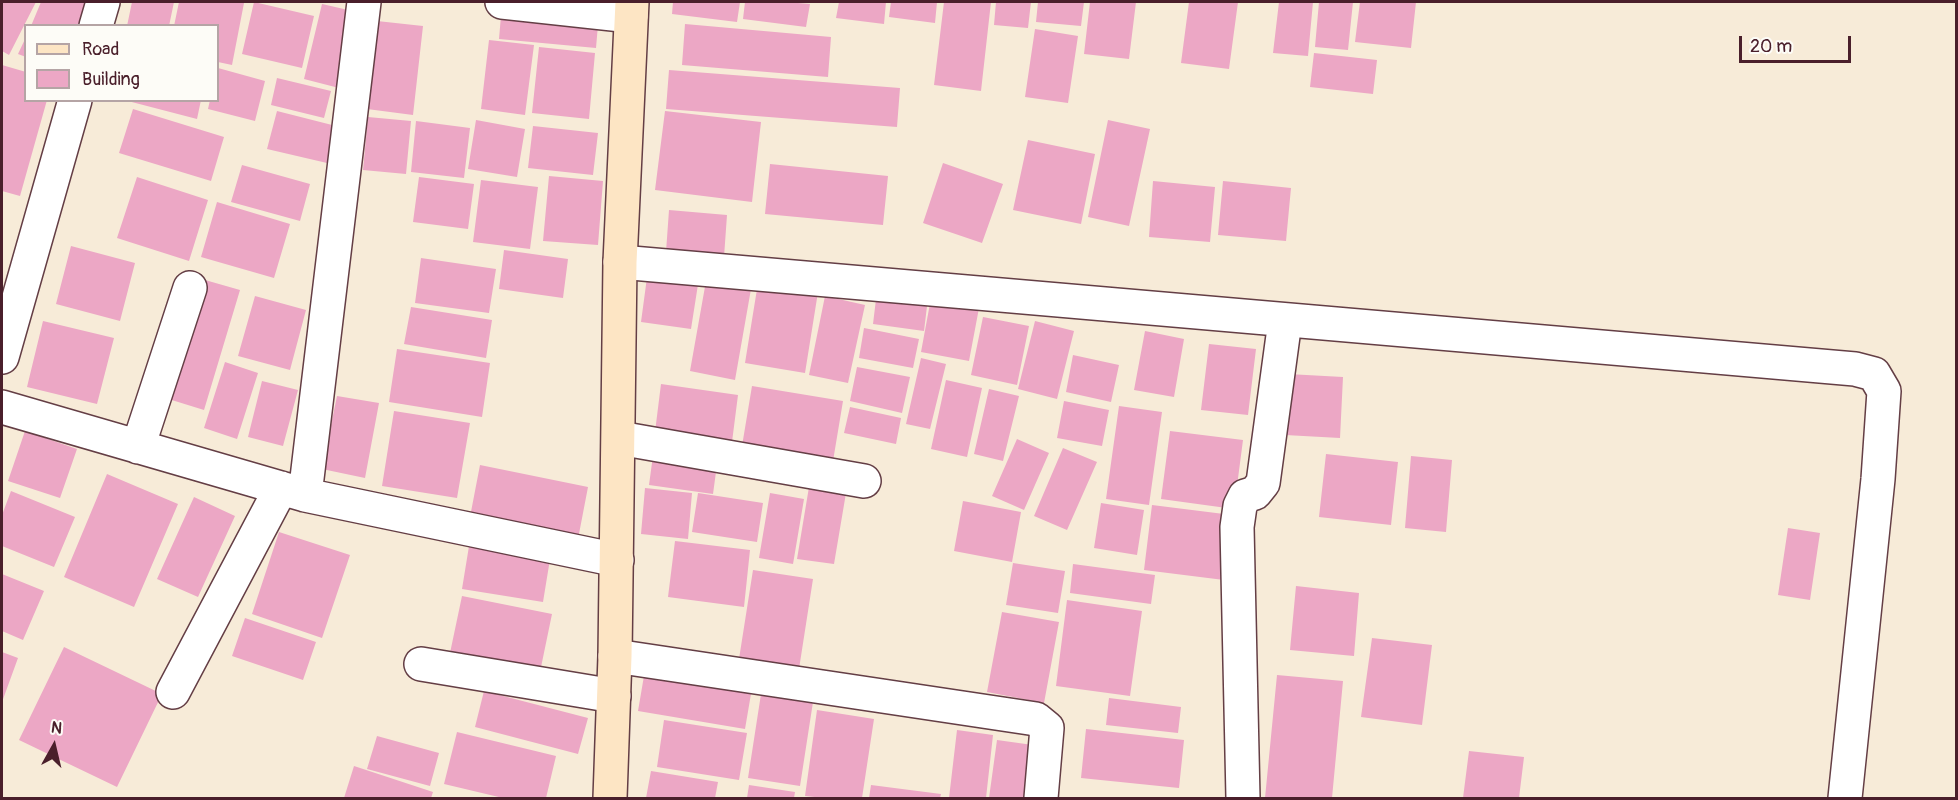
<!DOCTYPE html>
<html>
<head>
<meta charset="utf-8">
<style>
  body { margin:0 }
  #map { position:relative; width:1958px; height:800px; overflow:hidden; background:#f7ebd8; font-family:Pangolin,sans-serif }
  canvas { display:block }
  .frame { position:absolute; inset:0; border:3px solid #4a1f2b; pointer-events:none }
  .legend { position:absolute; left:24px; top:24px; width:195px; height:78px; box-sizing:border-box; background:#fdfcf7; border:2px solid #b5a4a5; margin:0; padding:8px 10px; list-style:none; font-size:18px; color:#4a1f2b }
  .legend li { display:flex; align-items:center; gap:12px; height:30px }
  .legend b { width:30px; border:2px solid #b5a4a5 }
  .north { position:absolute; left:24px; top:716px; width:60px; height:60px; -webkit-text-stroke:4px #fdfcf7; paint-order:stroke; rotate:8deg; font-size:16px; font-weight:700; line-height:24px; text-align:center; color:#4a1f2b }
  .north::after { content:''; display:block; margin:auto; width:21px; height:27px; background:#4a1f2b; clip-path:polygon(50% 0,100% 100%,50% 72%,0 100%) }
  .scale { position:absolute; left:1739px; top:36px; width:112px; height:27px; box-sizing:border-box; border:3px solid #4a1f2b; border-top:0; padding-left:8px; font-size:18px; line-height:21px; white-space:nowrap; color:#4a1f2b; -webkit-text-stroke:4px #fdfcf7; paint-order:stroke }
</style>
</head>
<body>
<div id="map">
<canvas width="1958" height="800"></canvas>
<div class="frame"></div>
<ul class="legend">
<li><b style="height:8px;background:#fde5c4"></b>Road</li>
<li><b style="height:16px;background:#eca7c5"></b>Building</li>
</ul>
<div class="north">N</div>
<div class="scale">20 m</div>
</div>
<script>
const c = document.querySelector('canvas').getContext('2d');
c.lineJoin = 'round';
function fillPath(path, color) { c.fillStyle = color; c.fill(path, 'evenodd'); }
const poly = rows => new Path2D(rows.map(r => 'M' + r).join(''));
function strokePath(path, color, width, dash) { c.strokeStyle = color; c.lineWidth = width; c.lineCap = dash ? 'butt' : 'round'; c.setLineDash(dash || []); c.stroke(path); }
const building = poly([
  [2,2,36,2,9,55,2,51],
  [41,2,89,2,78,26,31,26],
  [132,2,174,2,169,26,127,26],
  [179,2,244,3,232,65,218,62,218,26,174,26],
  [254,2,314,16,302,68,242,54],
  [673,2,740,2,737,22,672,14],
  [745,2,786,2,810,4,806,27,743,19],
  [839,2,886,2,884,24,836,18],
  [891,2,937,2,935,23,889,17],
  [944,2,991,2,981,91,934,85],
  [996,2,1031,2,1028,28,994,25],
  [1038,2,1084,2,1081,26,1036,22],
  [1090,2,1136,2,1129,59,1084,54],
  [1189,2,1238,2,1229,69,1181,63],
  [1279,2,1313,2,1308,56,1273,53],
  [1319,2,1353,2,1348,50,1315,47],
  [1360,2,1416,2,1411,48,1355,42],
  [322,4,357,12,339,88,304,79],
  [502,4,599,13,596,48,499,39],
  [377,21,423,26,413,115,367,109],
  [685,24,831,37,828,77,682,65],
  [1035,29,1078,36,1068,103,1025,97],
  [26,37,26,57,18,54],
  [489,40,534,45,525,115,481,109],
  [539,47,595,53,589,119,532,113],
  [1314,53,1377,60,1373,94,1310,87],
  [2,65,26,72,26,100,47,100,20,196,2,191],
  [218,68,265,81,255,121,208,109,210,100,218,100],
  [669,70,900,88,897,127,666,109],
  [277,78,331,91,324,118,271,105],
  [124,100,201,100,197,119],
  [133,109,224,137,211,181,119,153],
  [277,111,336,126,327,163,267,149],
  [665,111,761,122,752,202,655,190],
  [368,117,411,121,406,174,363,170],
  [476,120,525,129,517,177,468,169],
  [1108,120,1150,129,1129,226,1088,217],
  [416,121,470,128,464,178,411,172],
  [533,126,598,133,593,175,528,168],
  [1028,140,1095,154,1081,224,1013,210],
  [943,163,1003,184,982,243,923,223],
  [770,164,888,176,883,225,765,214],
  [242,165,310,184,300,221,231,202],
  [549,176,603,181,598,245,543,241],
  [137,177,208,200,189,261,117,238],
  [419,177,474,184,468,229,413,222],
  [481,180,538,187,530,249,473,242],
  [1153,181,1215,187,1210,242,1149,237],
  [1223,181,1291,188,1286,241,1218,235],
  [217,202,290,224,274,278,201,257],
  [669,210,727,215,724,257,666,252],
  [71,246,135,263,120,321,56,304],
  [504,250,568,259,563,298,499,289],
  [421,258,496,269,489,313,415,303],
  [648,270,699,278,691,329,641,322],
  [198,278,240,290,204,410,162,397],
  [706,281,751,289,735,380,690,371],
  [758,283,818,292,805,373,745,363],
  [877,291,928,298,924,331,873,324],
  [255,296,306,310,290,370,238,356],
  [825,296,865,305,848,383,809,375],
  [931,298,979,308,969,361,921,352],
  [411,307,492,320,486,358,404,344],
  [983,317,1029,326,1017,385,971,375],
  [43,321,114,338,97,404,27,387],
  [1035,321,1074,331,1057,399,1018,389],
  [864,328,919,339,913,368,859,358],
  [1145,331,1184,339,1174,397,1134,390],
  [1209,344,1256,349,1248,415,1201,410],
  [397,349,490,363,482,417,389,402],
  [1073,355,1119,365,1111,402,1066,392],
  [921,358,946,364,930,429,906,424],
  [225,362,258,373,237,439,204,428],
  [857,367,910,377,902,413,850,401],
  [1288,374,1343,377,1340,438,1285,435],
  [946,380,982,388,967,457,931,449],
  [262,381,298,390,283,446,248,437],
  [661,384,738,395,732,442,655,432],
  [752,386,843,401,832,467,741,452],
  [989,389,1019,396,1003,461,974,454],
  [337,396,379,403,365,478,322,469],
  [1064,401,1109,410,1102,446,1057,438],
  [1119,406,1162,412,1149,505,1106,499],
  [850,407,901,418,896,444,844,433],
  [394,411,470,423,457,498,382,486],
  [25,431,77,449,60,498,8,481],
  [1170,431,1243,440,1234,509,1161,499],
  [1017,439,1049,453,1024,510,992,496],
  [654,448,718,457,713,494,649,485],
  [1063,448,1097,462,1067,530,1034,516],
  [1326,454,1398,462,1391,525,1319,517],
  [1411,456,1452,460,1446,532,1405,528],
  [480,465,588,487,578,539,470,517],
  [107,474,178,504,134,607,64,577],
  [810,481,847,487,834,564,797,559],
  [645,488,692,493,688,539,641,534],
  [11,491,75,517,54,567,2,546,2,515],
  [698,493,763,503,757,542,692,532],
  [770,493,804,499,793,564,759,558],
  [194,497,235,516,198,597,157,579],
  [963,501,1021,512,1012,562,954,551],
  [1101,503,1144,510,1137,555,1094,548],
  [1152,505,1232,515,1224,580,1144,570],
  [1788,528,1820,533,1810,600,1778,595],
  [279,532,350,555,322,638,252,614],
  [470,540,551,553,543,602,462,589],
  [675,541,750,550,744,607,668,597],
  [1013,563,1065,571,1058,613,1006,605],
  [1073,564,1155,575,1151,604,1070,593],
  [753,570,813,579,799,669,739,659],
  [2,574,44,591,23,640,2,631],
  [1296,586,1359,593,1354,656,1290,650],
  [462,596,552,614,540,672,450,653],
  [1067,600,1142,611,1130,696,1056,686],
  [1002,612,1059,622,1044,703,987,692],
  [245,618,316,642,303,680,232,656],
  [1372,638,1432,645,1422,725,1361,717],
  [64,647,162,694,117,787,19,740],
  [2,652,18,658,2,702],
  [645,670,752,688,745,729,638,711],
  [1277,675,1343,681,1332,798,1265,798],
  [484,691,588,718,578,754,475,727],
  [761,694,813,702,800,786,748,778],
  [1109,698,1181,707,1178,733,1106,725],
  [817,710,874,719,862,798,824,798,805,796],
  [664,720,747,733,739,780,657,767],
  [1086,729,1184,740,1179,788,1081,778],
  [957,730,993,735,986,798,949,798],
  [457,732,556,756,546,798,503,798,444,784],
  [377,736,439,753,430,786,367,769],
  [997,740,1040,746,1033,798,989,798],
  [1469,751,1524,757,1519,798,1463,798],
  [354,766,433,792,431,798,344,798],
  [651,771,718,782,715,798,646,798],
  [749,785,795,792,794,798,747,798],
  [871,785,941,794,940,798,869,798]
]);
const street = poly([
  [502,2,631,16],
  [96,26,103,2],
  [620,262,1855,369,1874,374,1884,391,1878,479,1845,798],
  [2,357,75,100],
  [2,407,305,495,617,560],
  [619,438,864,481],
  [138,447,190,288],
  [305,495,364,2],
  [615,656,1036,719,1047,728,1041,798],
  [421,664,614,696],
  [173,692,281,488],
  [1243,798,1237,527,1240,506,1245,496,1255,493,1263,483,1285,321]
]);
const secondary = poly([
  [610,798,615,656,620,262,632,2]
]);
fillPath(building, '#eca7c5');
strokePath(street, '#643e45', 36);
strokePath(secondary, '#643e45', 36);
strokePath(street, '#fff', 33);
strokePath(secondary, '#fde5c4', 33);
</script>
</body>
</html>
